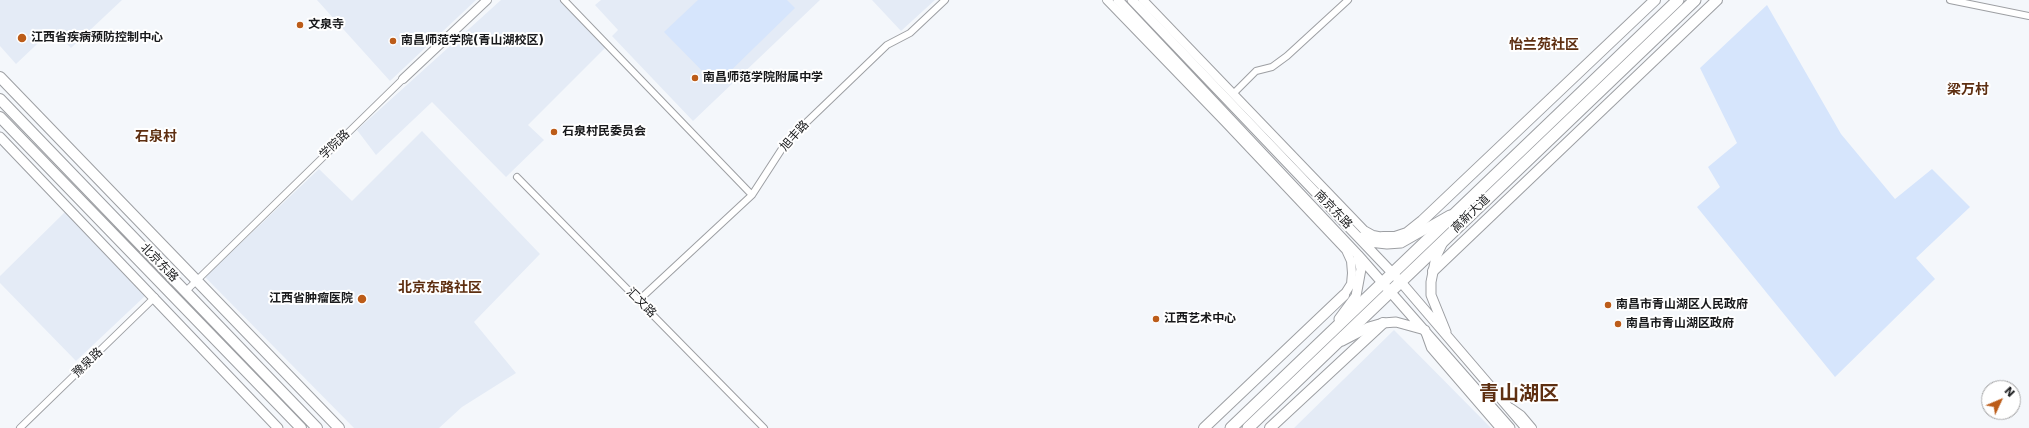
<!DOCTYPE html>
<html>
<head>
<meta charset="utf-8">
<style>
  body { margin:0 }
  #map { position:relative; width:2029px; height:428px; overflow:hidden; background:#f4f7fb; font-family:"DejaVu Sans",sans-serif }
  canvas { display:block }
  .north { position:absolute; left:1981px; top:380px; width:40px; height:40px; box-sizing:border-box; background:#fff; border:1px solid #a3a3a4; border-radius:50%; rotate:46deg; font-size:11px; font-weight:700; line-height:16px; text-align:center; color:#18191b }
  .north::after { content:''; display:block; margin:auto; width:14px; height:18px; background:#bc5c19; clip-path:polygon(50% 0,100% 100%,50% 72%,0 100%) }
</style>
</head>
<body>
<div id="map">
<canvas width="2029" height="428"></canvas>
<div class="north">N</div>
</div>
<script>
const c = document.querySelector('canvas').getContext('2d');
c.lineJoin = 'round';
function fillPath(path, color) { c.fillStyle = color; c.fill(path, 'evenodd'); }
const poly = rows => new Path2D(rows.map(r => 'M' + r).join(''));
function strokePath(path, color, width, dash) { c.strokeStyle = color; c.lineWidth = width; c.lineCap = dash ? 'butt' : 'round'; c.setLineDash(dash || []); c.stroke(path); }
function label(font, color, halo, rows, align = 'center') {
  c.font = font + ' "DejaVu Sans","Noto Sans SC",sans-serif'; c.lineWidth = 4; c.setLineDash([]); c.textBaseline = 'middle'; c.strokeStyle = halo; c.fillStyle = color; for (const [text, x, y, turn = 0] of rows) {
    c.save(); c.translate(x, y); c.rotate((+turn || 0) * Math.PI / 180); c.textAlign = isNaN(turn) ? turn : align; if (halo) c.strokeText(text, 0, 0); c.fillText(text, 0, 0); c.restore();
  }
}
const built = poly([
  [0,0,122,0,71,48,53,29,16,64,0,46],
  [317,0,476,0,390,81],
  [501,0,562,0,607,46,528,125,544,140,506,177,432,102,376,155,357,130],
  [601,0,820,0,693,121,612,36,618,30,595,5],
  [872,0,935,0,901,31],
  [422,131,540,254,474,322,516,373,462,407,439,428,354,428,205,277,319,169,352,201],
  [65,212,145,296,76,361,0,283,0,276],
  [1394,330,1491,428,1294,428]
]);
const green = poly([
  [698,0,787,0,795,8,716,85,664,32],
  [1767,5,1841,134,1895,199,1932,169,1970,207,1916,258,1935,279,1835,377,1697,207,1720,187,1708,167,1737,143,1700,68]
]);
const minor = poly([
  [564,0,752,195],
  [1950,0,2029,16],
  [1233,94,1256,71,1272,67,1287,56,1348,0],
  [517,177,764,428],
  [186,291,403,79],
  [639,300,752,195,787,141,887,45,910,33,945,0],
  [20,428,155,297]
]);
const tertiary = poly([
  [1107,0,1225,122,1346,250,1351,261,1352,273,1351,284,1344,295],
  [1143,0,1364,230,1373,235,1383,237],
  [403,79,487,0],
  [1426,334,1431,348,1500,428],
  [1511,408,1521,415,1532,428]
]);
const secondary = poly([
  [1118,0,1358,255,1510,428],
  [1132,0,1400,281,1526,428],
  [0,137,278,428],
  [1362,237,1369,242,1387,244,1401,243,1450,215],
  [1442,244,1436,257,1431,282,1431,295,1446,332],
  [1339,319,1356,296,1361,269,1358,257],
  [1342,341,1369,327,1383,323,1396,322,1425,330]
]);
const primary = poly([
  [0,77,339,428],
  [0,99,317,428],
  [0,117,301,428],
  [1383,237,1395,237,1407,233,1422,221,1655,0],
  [1433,271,1717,0],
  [1204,428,1344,295],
  [1270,428,1383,323]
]);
const trunk = poly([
  [1231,428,1678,0],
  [1248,428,1695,0]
]);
const markers = [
  [300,25,4,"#bc5c19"],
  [22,38,5,"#bc5c19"],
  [393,41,4,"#bc5c19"],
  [695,78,4,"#bc5c19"],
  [554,132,4,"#bc5c19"],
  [362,299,5,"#bc5c19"],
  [1608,305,4,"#bc5c19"],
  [1156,319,4,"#bc5c19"],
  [1618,324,4,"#bc5c19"]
];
const poiNames = [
  ["文泉寺",308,25],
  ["江西省疾病预防控制中心",31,38],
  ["南昌师范学院(青山湖校区)",401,41],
  ["南昌师范学院附属中学",703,78],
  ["石泉村民委员会",562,132],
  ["江西省肿瘤医院",353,299,"right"],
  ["南昌市青山湖区人民政府",1616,305],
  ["江西艺术中心",1164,319],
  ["南昌市青山湖区政府",1626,324]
];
const streetNames = [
  ["旭丰路",795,136,-48],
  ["学院路",335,145,-44],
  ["南京东路",1333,210,46],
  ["高新大道",1471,214,-44],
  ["北京东路",159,263,46],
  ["汇文路",641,303,45],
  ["豫泉路",88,363,-44]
];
const quarterNames = [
  ["怡兰苑社区",1544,45],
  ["梁万村",1968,90],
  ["石泉村",156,137],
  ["北京东路社区",440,288]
];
const townNames = [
  ["青山湖区",1519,395]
];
fillPath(built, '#e4ebf6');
fillPath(green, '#d6e5fc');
strokePath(minor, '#9d9fa3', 8);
strokePath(tertiary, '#9d9fa3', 10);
strokePath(secondary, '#9d9fa3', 11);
strokePath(primary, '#9d9fa3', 12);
strokePath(trunk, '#9d9fa3', 13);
strokePath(minor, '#fff', 6);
strokePath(tertiary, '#fff', 8);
strokePath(secondary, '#fff', 9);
strokePath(primary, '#fff', 10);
strokePath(trunk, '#fff', 11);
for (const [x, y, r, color] of markers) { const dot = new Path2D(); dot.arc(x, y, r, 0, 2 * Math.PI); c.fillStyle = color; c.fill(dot); strokePath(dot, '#fff', 1.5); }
label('bold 12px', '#18191b', '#fff', poiNames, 'left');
label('12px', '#18191b', '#fff', streetNames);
label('bold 14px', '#5e2f11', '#fff', quarterNames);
label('bold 20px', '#5e2f11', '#fff', townNames);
</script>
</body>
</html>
